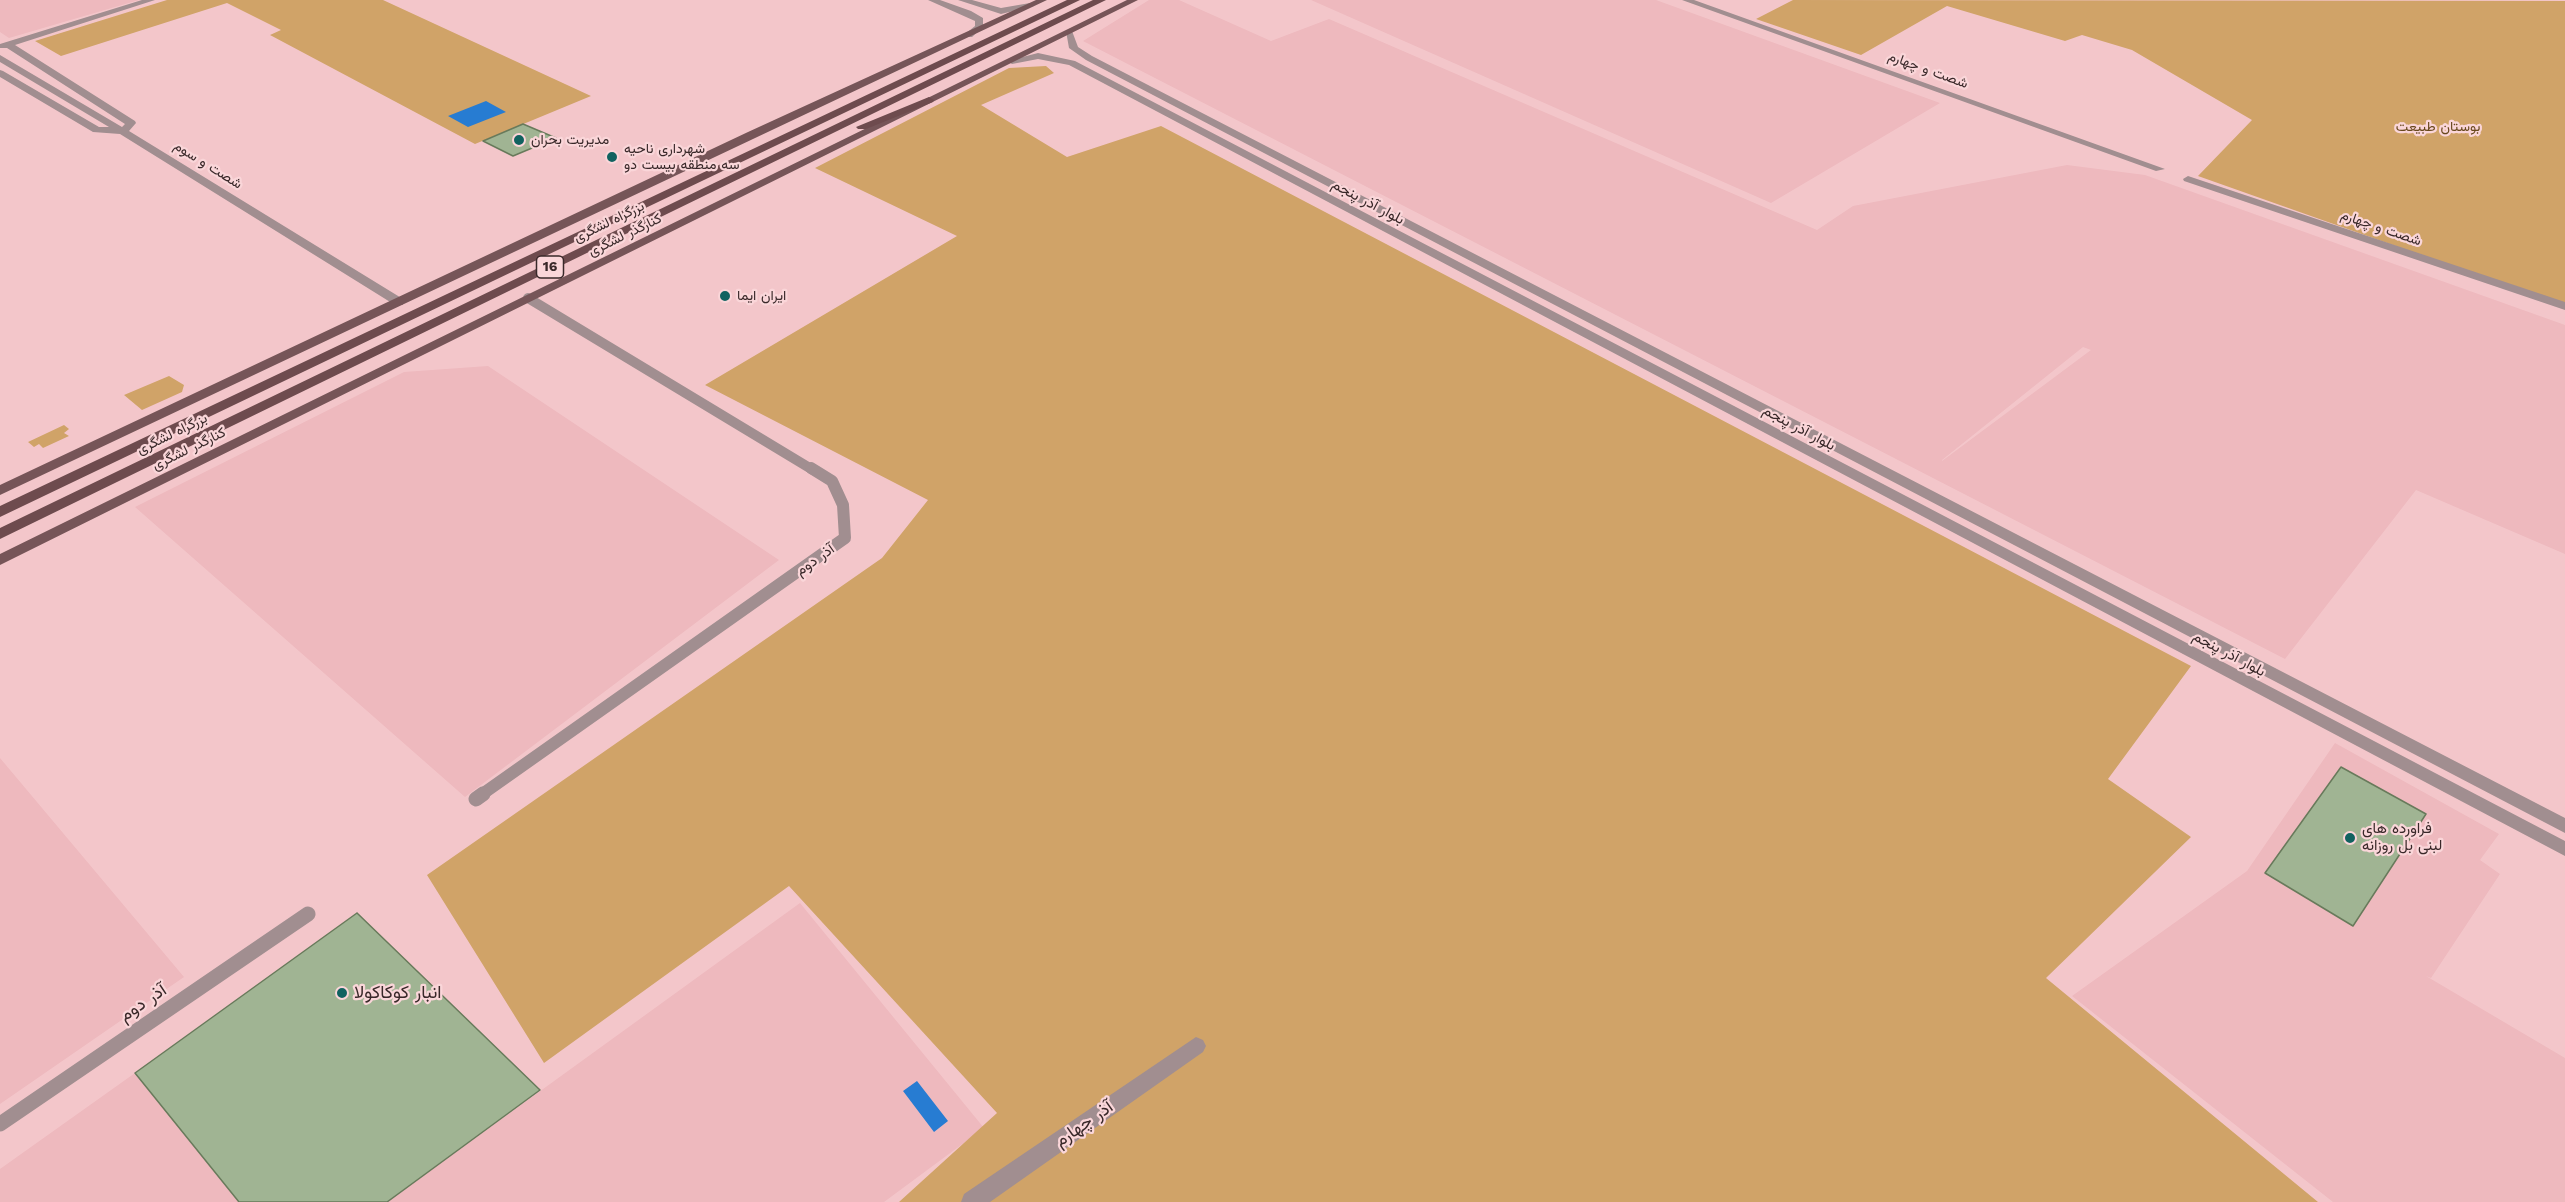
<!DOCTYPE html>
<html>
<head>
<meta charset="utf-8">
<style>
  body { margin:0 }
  canvas { display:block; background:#f3c6ca }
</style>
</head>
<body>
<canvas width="2565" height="1202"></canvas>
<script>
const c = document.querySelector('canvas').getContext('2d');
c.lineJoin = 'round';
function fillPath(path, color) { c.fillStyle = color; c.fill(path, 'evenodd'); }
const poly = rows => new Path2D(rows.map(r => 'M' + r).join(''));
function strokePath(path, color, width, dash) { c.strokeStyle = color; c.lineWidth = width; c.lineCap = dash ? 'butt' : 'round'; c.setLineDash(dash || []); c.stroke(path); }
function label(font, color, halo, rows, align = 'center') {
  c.font = font + ' "Work Sans",Vazirmatn,sans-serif'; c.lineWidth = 4.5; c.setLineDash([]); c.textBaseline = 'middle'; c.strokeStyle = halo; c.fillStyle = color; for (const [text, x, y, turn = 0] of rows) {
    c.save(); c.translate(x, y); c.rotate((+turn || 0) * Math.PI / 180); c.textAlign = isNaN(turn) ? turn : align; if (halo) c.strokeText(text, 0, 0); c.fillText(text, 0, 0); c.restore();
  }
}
const built = poly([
  [0,0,139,0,9,38,0,32],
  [1149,0,1179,0,1271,41,1329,19,1817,230,1853,206,2067,165,2145,175,2565,325,2565,554,2416,490,2285,659,1083,41],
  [2083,347,2091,350,1942,461,1942,460],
  [1311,0,1656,0,1940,103,1771,203],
  [488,366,779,560,465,797,135,507,404,372],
  [2335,743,2499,834,2480,860,2500,874,2431,978,2426,976,2565,1058,2565,1202,2333,1202,2072,996,2247,871],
  [0,758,184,977,0,1104],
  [800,903,984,1128,884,1202,387,1202],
  [135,1073,239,1202,0,1202,0,1169]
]);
const green = poly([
  [167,0,383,0,591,96,475,144,270,35,281,30,227,3,61,56,35,41],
  [1793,0,2565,1,2565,306,2198,176,2252,120,2132,50,2082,35,2065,41,1947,6,1861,55,1756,19],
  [1046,66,1054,73,981,105,1067,157,1161,126,2191,666,2108,779,2191,837,2046,978,2318,1202,899,1202,997,1113,789,886,544,1063,427,875,882,558,928,500,705,385,957,236,815,168,1009,68],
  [169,376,184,385,182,392,142,410,124,395],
  [64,425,69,429,64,433,69,436,43,448,39,444,34,447,28,442]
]);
const water = poly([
  [486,101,506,112,468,127,448,116],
  [917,1081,948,1121,934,1132,903,1091]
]);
const building = poly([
  [523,124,556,138,513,156,483,141,523,124],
  [2341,767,2426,814,2353,926,2265,873,2341,767],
  [357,913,540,1090,387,1202,239,1202,135,1073,357,913]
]);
const minorFar2 = poly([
  [528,298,813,470]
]);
const minorFar1 = poly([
  [481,795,845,538,843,505,832,481,811,468]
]);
const minor = poly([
  [476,799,483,794],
  [0,1124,308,914]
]);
const tertiary = poly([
  [142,0,155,0,15,45,135,121,136,123,129,131,403,299,403,305,395,305,120,134,93,132,0,77,0,70,3,71,99,127,109,127,0,62,0,55,122,127,125,124,7,48,0,48,0,44,142,0],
  [928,0,940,0,971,11,983,18,983,27,972,37,966,37,964,35,975,26,975,21,928,0],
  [958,0,972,0,1001,8,1030,3,1034,6,1001,14,958,0],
  [1682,0,1694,0,2165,169,2156,171,1682,0],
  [1066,31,1072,31,1078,47,1092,56,2565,818,2565,833,1086,60,1069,48,1066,31],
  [1038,53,1075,61,2565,841,2565,856,1069,65,1038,59,1012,64,1007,61,1038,53],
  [2188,176,2565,302,2565,310,2184,181,2183,179,2188,176],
  [1196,1037,1203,1040,1206,1046,1203,1052,990,1202,961,1202,964,1194,1196,1037]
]);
const primary = poly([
  [1036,0,1047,0,0,495,0,485,748,132,1036,0],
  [1127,0,1138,0,0,565,0,554,1127,0]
]);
const trunk = poly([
  [1067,0,1080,0,0,517,0,506,1067,0],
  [1093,0,1106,0,0,539,0,528,1093,0],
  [929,97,934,100,933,102,866,129,858,129,856,127,929,97]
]);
const markers = [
  [519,140,6,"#116260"],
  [612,157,6,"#116260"],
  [725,296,6,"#116260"],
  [2350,838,6,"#116260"],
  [342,993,6,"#116260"]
];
const farStreetnames = [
  ["شصت و چهارم",1928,70,20],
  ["شصت و سوم",208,165,32],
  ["بزرگراه لشگری",609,222,-26],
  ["شصت و چهارم",2381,228,19],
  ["کنارگذر لشگری",625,235,-26],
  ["بزرگراه لشگری",172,434,-26],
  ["کنارگذر لشگری",189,449,-26]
];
const farParknames = [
  ["بوستان طبیعت",2438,127]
];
const farPoinames = [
  ["مدیریت بحران",531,140],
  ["شهرداری ناحیه",624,149],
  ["سه منطقه بیست دو",624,165],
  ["ایران ایما",737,296]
];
const shields = [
  [550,267,27]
];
const shieldNames = [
  ["16",550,267]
];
const streetNames = [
  ["بلوار آذر پنجم",1368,202,28],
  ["بلوار آذر پنجم",1799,428,28],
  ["آذر دوم",815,560,-35],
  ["بلوار آذر پنجم",2229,654,28]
];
const poiNames = [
  ["فراورده های",2362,829],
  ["لبنی بل روزانه",2362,846]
];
const nearPoinames = [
  ["انبار کوکاکولا",354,993]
];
const nearStreetnames = [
  ["آذر دوم",143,1003,-34],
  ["آذر چهارم",1084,1124,-35]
];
fillPath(built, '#eeb9be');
fillPath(green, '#d0a368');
fillPath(water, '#277cd2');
fillPath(building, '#a0b493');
strokePath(building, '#687a5b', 1.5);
strokePath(minorFar2, '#a18e90', 10);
strokePath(minorFar1, '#a18e90', 12);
strokePath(minor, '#a18e90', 15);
fillPath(tertiary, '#a18e90');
fillPath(primary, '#765558');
fillPath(trunk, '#6e4b4e');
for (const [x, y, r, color] of markers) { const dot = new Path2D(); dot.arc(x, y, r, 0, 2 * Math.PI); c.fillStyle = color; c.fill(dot); strokePath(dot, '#fad6d9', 2); }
label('14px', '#392829', '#fad6d9', farStreetnames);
label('14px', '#68481c', '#fad6d9', farParknames);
label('14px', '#392829', '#fad6d9', farPoinames, 'left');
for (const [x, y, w] of shields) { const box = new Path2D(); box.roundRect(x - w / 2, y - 11, w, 22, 4.5); c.fillStyle = '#fad6d9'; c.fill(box); strokePath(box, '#392829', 1.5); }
label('bold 14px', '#392829', null, shieldNames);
label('15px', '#392829', '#fad6d9', streetNames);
label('15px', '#392829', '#fad6d9', poiNames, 'left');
label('18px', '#392829', '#fad6d9', nearPoinames, 'left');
label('18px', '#392829', '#fad6d9', nearStreetnames);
</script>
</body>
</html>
